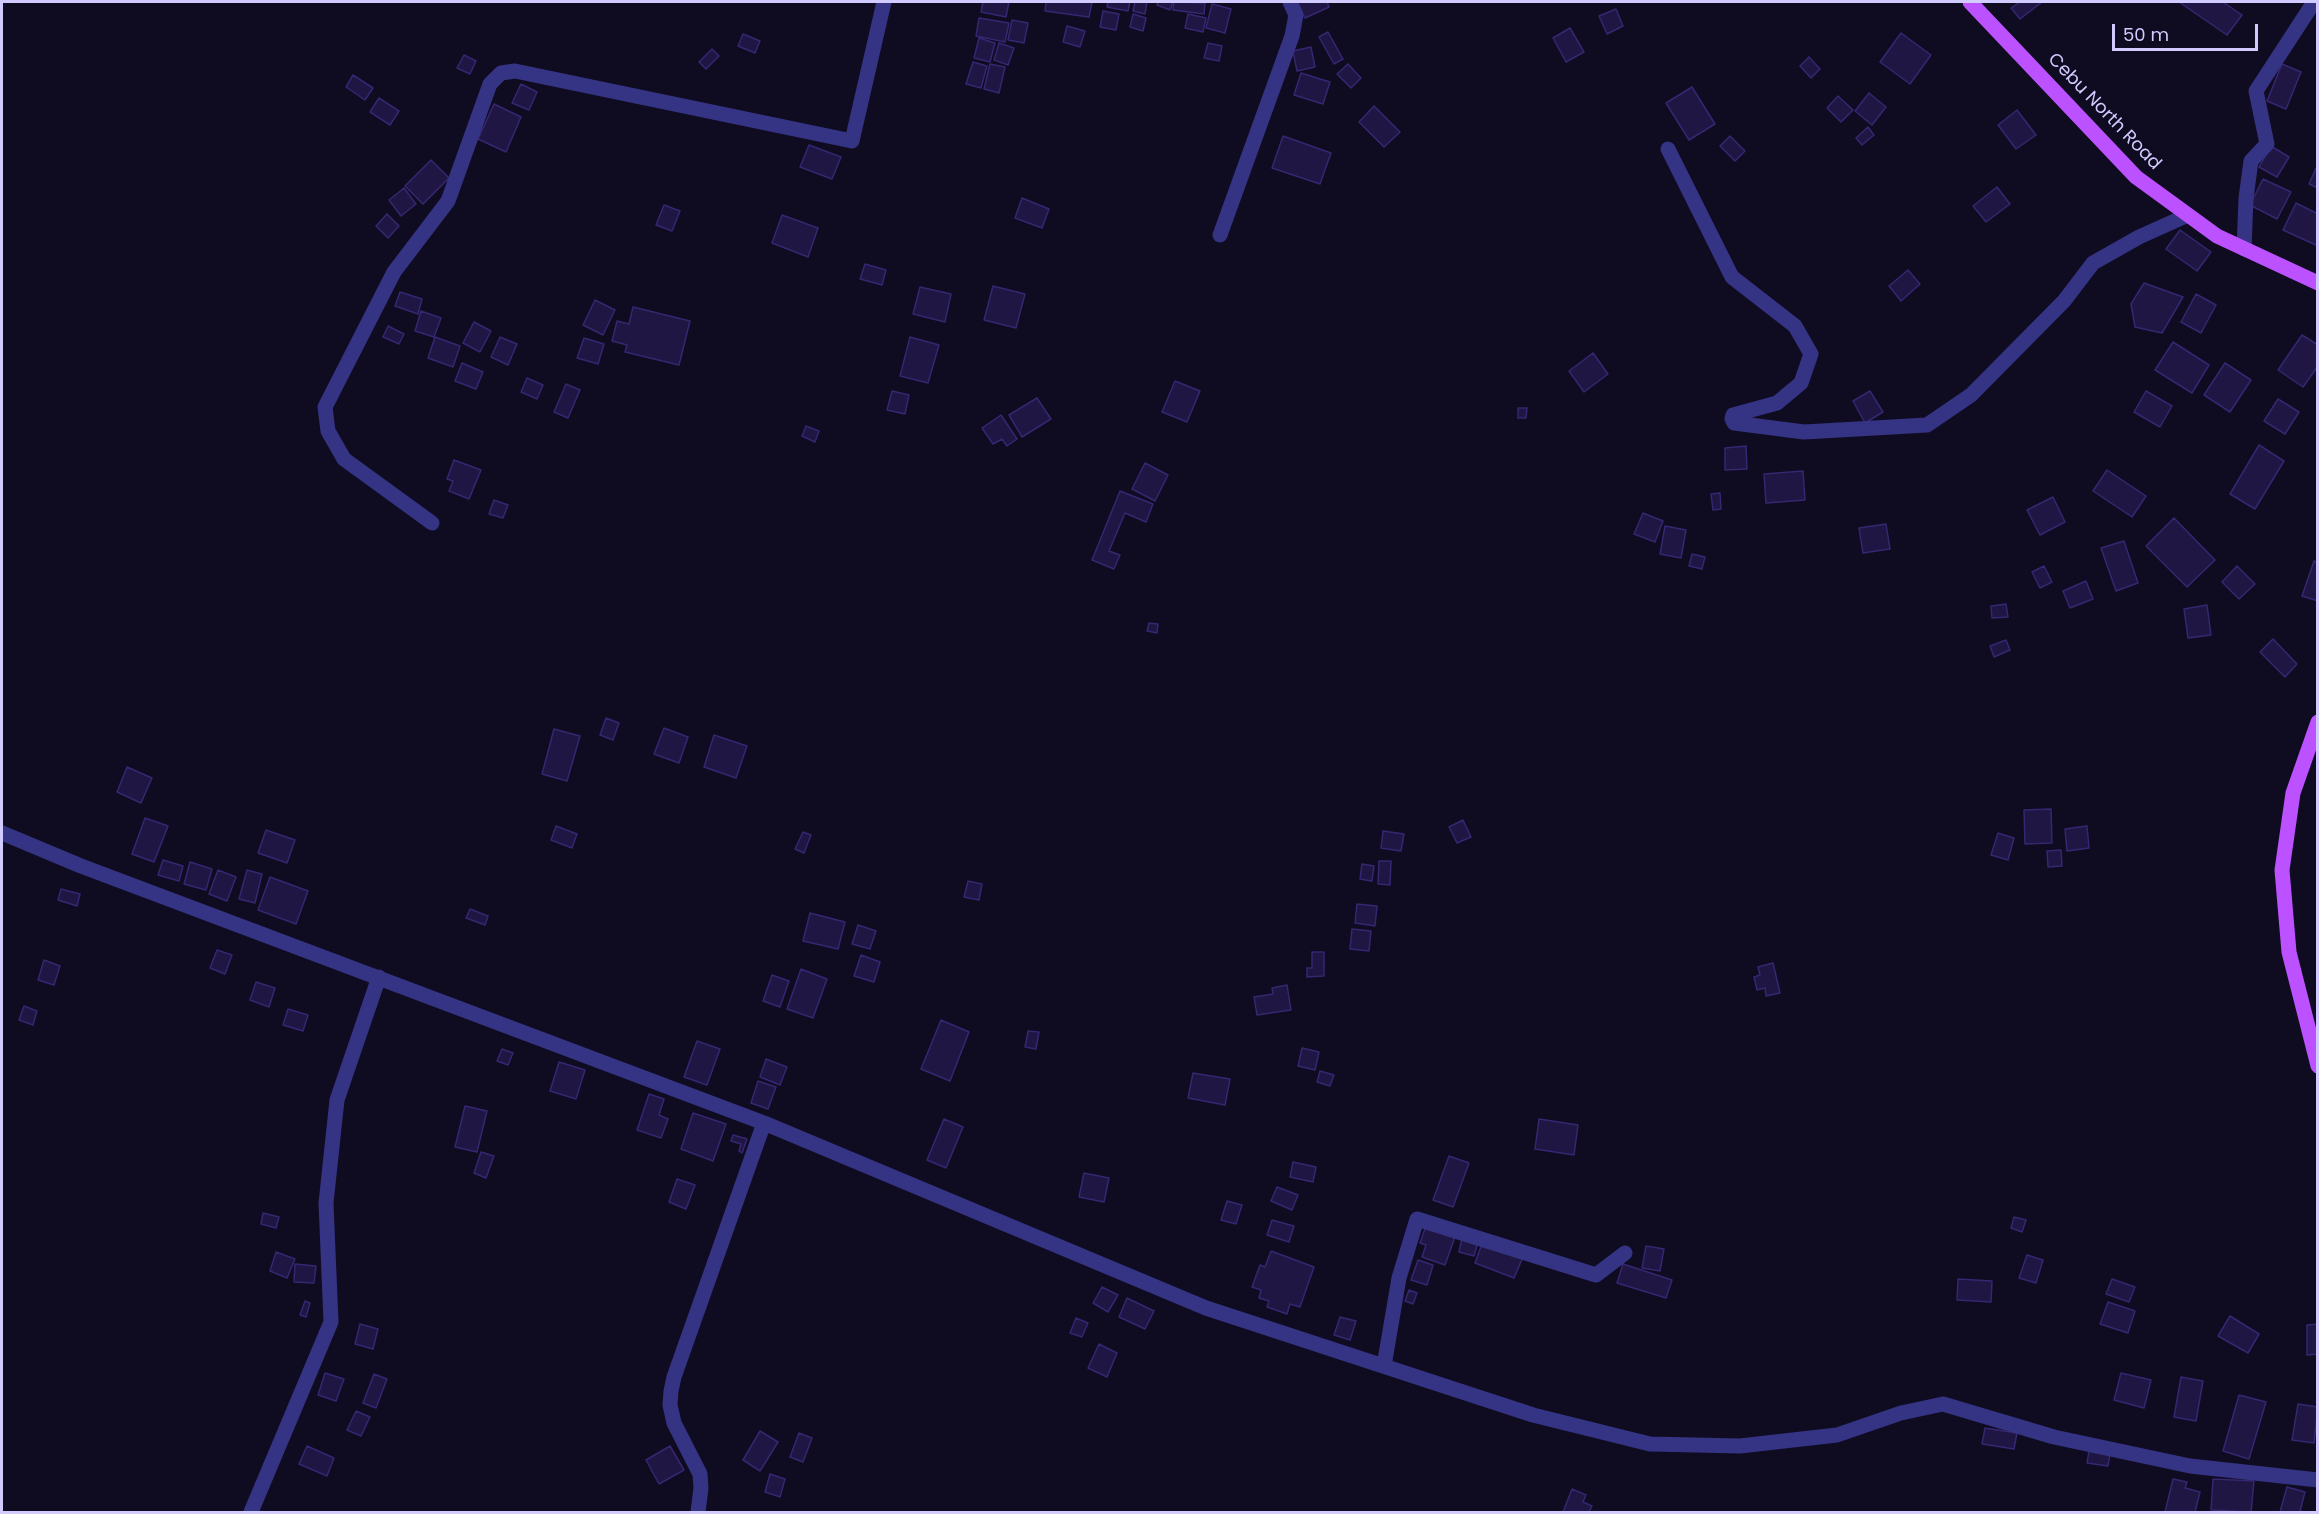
<!DOCTYPE html>
<html>
<head>
<meta charset="utf-8">
<style>
  body { margin:0 }
  #map { position:relative; width:2319px; height:1514px; overflow:hidden; background:#0f0b21; font-family:Poppins,sans-serif }
  canvas { display:block }
  .frame { position:absolute; inset:0; border:3px solid #d1cbff; pointer-events:none }
  .scale { position:absolute; left:2112px; top:24px; width:146px; height:27px; box-sizing:border-box; border:3px solid #d1cbff; border-top:0; padding-left:8px; font-size:18px; line-height:21px; white-space:nowrap; color:#d1cbff; -webkit-text-stroke:4px #0f0b21; paint-order:stroke }
</style>
</head>
<body>
<div id="map">
<canvas width="2319" height="1514"></canvas>
<div class="frame"></div>
<div class="scale">50 m</div>
</div>
<script>
const c = document.querySelector('canvas').getContext('2d');
c.lineJoin = 'round';
function fillPath(path, color) { c.fillStyle = color; c.fill(path, 'evenodd'); }
const poly = rows => new Path2D(rows.map(r => 'M' + r).join(''));
function strokePath(path, color, width, dash) { c.strokeStyle = color; c.lineWidth = width; c.lineCap = dash ? 'butt' : 'round'; c.setLineDash(dash || []); c.stroke(path); }
function label(font, color, halo, rows, align = 'center') {
  c.font = font + ' Poppins,sans-serif'; c.lineWidth = 5; c.setLineDash([]); c.textBaseline = 'middle'; c.strokeStyle = halo; c.fillStyle = color; for (const [text, x, y, turn = 0] of rows) {
    c.save(); c.translate(x, y); c.rotate((+turn || 0) * Math.PI / 180); c.textAlign = isNaN(turn) ? turn : align; if (halo) c.strokeText(text, 0, 0); c.fillText(text, 0, 0); c.restore();
  }
}
const building = poly([
  [983,2,1009,2,1006,17,981,12,983,2],
  [1046,2,1092,2,1089,17,1045,11,1046,2],
  [1108,2,1130,2,1128,11,1107,7,1108,2],
  [1135,2,1147,2,1145,14,1133,11,1135,2],
  [1158,2,1173,2,1170,10,1157,5,1158,2],
  [1174,2,1205,3,1204,14,1173,10,1174,2],
  [1297,2,1327,2,1329,7,1305,18,1297,2],
  [2020,2,2042,2,2020,19,2011,8,2020,2],
  [2179,2,2223,2,2242,15,2227,35,2179,2],
  [1212,4,1231,9,1225,33,1206,28,1212,4],
  [1616,9,1623,26,1607,34,1599,16,1616,9],
  [1103,11,1119,14,1116,30,1100,27,1103,11],
  [1133,14,1146,18,1143,31,1130,27,1133,14],
  [1188,14,1206,18,1203,32,1185,28,1188,14],
  [979,18,1009,23,1005,42,976,36,979,18],
  [1012,20,1028,23,1024,43,1008,40,1012,20],
  [1067,26,1085,31,1080,47,1063,42,1067,26],
  [1570,28,1584,52,1566,62,1553,38,1570,28],
  [1328,32,1343,59,1334,64,1319,37,1328,32],
  [1901,33,1931,55,1910,84,1880,62,1901,33],
  [743,34,760,41,755,53,738,46,743,34],
  [979,38,995,43,990,62,974,58,979,38],
  [999,43,1014,48,1008,65,994,60,999,43],
  [1208,43,1222,46,1219,61,1204,58,1208,43],
  [1311,47,1315,67,1297,71,1293,51,1311,47],
  [712,49,719,56,706,69,699,62,712,49],
  [464,55,476,61,470,74,457,68,464,55],
  [1809,57,1820,69,1811,78,1800,66,1809,57],
  [973,62,987,66,981,88,966,84,973,62],
  [990,64,1005,67,999,93,984,89,990,64],
  [1348,64,1361,78,1351,88,1337,74,1348,64],
  [2282,64,2301,72,2286,109,2267,101,2282,64],
  [1301,73,1330,82,1323,104,1294,95,1301,73],
  [353,75,373,88,365,100,346,87,353,75],
  [521,84,537,92,529,110,512,103,521,84],
  [1692,87,1715,124,1689,140,1666,103,1692,87],
  [1869,93,1886,107,1872,125,1855,111,1869,93],
  [1838,96,1853,110,1841,122,1827,108,1838,96],
  [379,98,399,111,390,125,370,112,379,98],
  [494,104,521,117,506,152,478,139,494,104],
  [1374,106,1400,132,1384,147,1359,122,1374,106],
  [2017,110,2036,135,2016,149,1998,125,2017,110],
  [1868,127,1874,135,1862,145,1856,138,1868,127],
  [1283,136,1331,153,1320,184,1272,168,1283,136],
  [1730,136,1745,151,1735,161,1720,146,1730,136],
  [809,145,841,157,832,179,800,167,809,145],
  [2271,146,2289,157,2277,177,2259,167,2271,146],
  [431,160,449,178,423,204,405,186,431,160],
  [2316,168,2318,169,2318,188,2309,184,2316,168],
  [2263,179,2291,192,2277,219,2250,205,2263,179],
  [1997,187,2010,204,1986,222,1973,206,1997,187],
  [404,188,416,204,401,216,389,200,404,188],
  [1022,198,1049,209,1042,228,1015,218,1022,198],
  [2296,203,2318,214,2318,246,2283,230,2296,203],
  [664,205,680,211,672,231,656,225,664,205],
  [387,214,399,226,388,238,376,226,387,214],
  [782,215,818,228,808,257,772,243,782,215],
  [2180,230,2211,252,2197,271,2166,249,2180,230],
  [865,264,886,270,882,285,860,279,865,264],
  [1908,270,1920,284,1901,301,1889,286,1908,270],
  [2144,283,2183,297,2162,333,2135,327,2131,304,2144,283],
  [993,286,1025,294,1016,328,984,320,993,286],
  [920,287,951,294,945,322,913,314,920,287],
  [400,292,422,299,418,314,395,306,400,292],
  [2196,294,2216,305,2201,333,2181,322,2196,294],
  [595,300,615,310,603,335,583,325,595,300],
  [633,307,690,321,679,365,625,352,627,345,612,341,617,321,629,324,633,307],
  [421,311,441,318,434,337,415,331,421,311],
  [474,322,491,331,480,352,463,343,474,322],
  [388,326,404,334,399,344,383,337,388,326],
  [2302,335,2318,345,2318,366,2303,387,2278,370,2302,335],
  [435,337,460,346,453,367,428,358,435,337],
  [500,337,517,344,508,365,491,357,500,337],
  [910,337,939,345,928,383,900,376,910,337],
  [584,338,604,344,598,364,577,358,584,338],
  [2173,342,2209,365,2192,393,2155,370,2173,342],
  [1593,353,1608,374,1584,392,1569,371,1593,353],
  [462,363,483,372,476,389,455,381,462,363],
  [2225,363,2251,380,2230,412,2204,395,2225,363],
  [527,378,543,385,537,399,521,392,527,378],
  [1175,381,1200,391,1187,422,1162,412,1175,381],
  [566,384,580,390,568,418,554,412,566,384],
  [892,391,909,395,905,414,887,410,892,391],
  [1870,391,1883,412,1865,423,1853,401,1870,391],
  [2146,391,2172,406,2160,427,2134,412,2146,391],
  [1037,398,1051,419,1022,437,1009,415,1037,398],
  [2278,399,2299,412,2285,434,2264,421,2278,399],
  [1518,408,1527,408,1526,418,1518,418,1518,408],
  [1001,415,1017,439,1007,446,1002,439,993,444,982,428,1001,415],
  [806,426,819,431,815,442,802,436,806,426],
  [2259,445,2284,461,2255,509,2230,494,2259,445],
  [1746,446,1747,469,1725,470,1725,448,1746,446],
  [454,460,481,470,469,499,449,491,453,481,447,479,454,460],
  [1145,463,1168,475,1155,501,1132,489,1145,463],
  [2107,470,2146,496,2132,517,2093,491,2107,470],
  [1803,471,1805,500,1766,503,1764,474,1803,471],
  [1120,491,1153,504,1146,522,1125,513,1109,551,1120,555,1114,569,1092,560,1120,491],
  [1720,493,1721,509,1713,510,1711,494,1720,493],
  [2053,497,2065,522,2040,535,2027,510,2053,497],
  [494,500,508,505,503,518,489,514,494,500],
  [1643,513,1663,521,1655,542,1634,534,1643,513],
  [2174,518,2215,560,2187,587,2146,546,2174,518],
  [1886,524,1890,549,1863,553,1859,528,1886,524],
  [1665,526,1686,530,1681,558,1660,554,1665,526],
  [2124,541,2138,583,2116,591,2101,548,2124,541],
  [1692,554,1705,557,1702,569,1689,566,1692,554],
  [2314,561,2318,563,2318,601,2302,596,2314,561],
  [2044,566,2052,582,2040,588,2032,572,2044,566],
  [2237,566,2255,584,2239,599,2222,582,2237,566],
  [2086,581,2093,599,2070,608,2063,591,2086,581],
  [2006,604,2008,617,1992,618,1991,606,2006,604],
  [2207,605,2211,635,2188,638,2184,609,2207,605],
  [1149,623,1158,624,1157,633,1147,631,1149,623],
  [2273,639,2297,664,2285,677,2260,652,2273,639],
  [2006,640,2010,650,1994,657,1990,646,2006,640],
  [606,718,619,723,613,740,600,735,606,718],
  [664,728,688,737,679,763,654,754,664,728],
  [554,729,580,736,567,781,542,774,554,729],
  [714,735,747,746,736,778,704,767,714,735],
  [127,767,152,778,141,803,117,792,127,767],
  [2051,809,2052,843,2025,844,2024,810,2051,809],
  [145,818,168,826,154,862,132,854,145,818],
  [1463,820,1471,837,1457,843,1449,827,1463,820],
  [556,826,577,834,572,848,551,840,556,826],
  [2087,826,2089,848,2067,851,2065,829,2087,826],
  [266,830,295,840,287,863,258,853,266,830],
  [1383,831,1404,834,1401,851,1381,848,1383,831],
  [803,832,811,835,804,853,795,849,803,832],
  [1998,833,2014,838,2008,860,1991,855,1998,833],
  [2061,850,2062,866,2048,867,2047,851,2061,850],
  [163,860,183,866,179,881,158,875,163,860],
  [1379,861,1391,861,1390,885,1378,884,1379,861],
  [190,862,212,869,206,890,184,884,190,862],
  [1362,864,1374,866,1372,881,1360,879,1362,864],
  [218,870,236,877,227,901,209,894,218,870],
  [247,870,262,874,255,903,239,899,247,870],
  [270,877,308,891,296,924,258,910,270,877],
  [968,881,982,884,979,900,964,897,968,881],
  [61,889,80,894,77,906,58,900,61,889],
  [1357,904,1377,906,1375,926,1355,923,1357,904],
  [470,909,488,916,485,925,466,918,470,909],
  [810,913,845,922,838,949,803,941,810,913],
  [858,925,876,931,870,949,852,944,858,925],
  [1352,929,1371,931,1369,951,1350,949,1352,929],
  [217,950,232,955,225,974,210,968,217,950],
  [1312,952,1324,952,1324,976,1307,977,1307,968,1312,968,1312,952],
  [861,955,880,962,874,982,854,976,861,955],
  [44,960,60,966,54,985,38,980,44,960],
  [1773,963,1780,993,1766,996,1765,988,1757,990,1754,977,1760,975,1758,967,1773,963],
  [801,969,827,979,813,1018,787,1009,801,969],
  [772,975,789,981,780,1007,763,1001,772,975],
  [256,982,275,988,269,1007,250,1000,256,982],
  [1287,985,1291,1010,1257,1015,1254,997,1273,994,1272,988,1287,985],
  [24,1006,37,1011,33,1025,19,1020,24,1006],
  [288,1009,308,1015,303,1031,283,1025,288,1009],
  [941,1020,969,1032,950,1081,921,1069,941,1020],
  [1028,1031,1039,1032,1036,1049,1025,1047,1028,1031],
  [697,1041,720,1049,707,1085,684,1077,697,1041],
  [1302,1048,1319,1052,1315,1070,1298,1066,1302,1048],
  [502,1049,513,1053,508,1065,497,1061,502,1049],
  [766,1059,787,1067,780,1085,760,1077,766,1059],
  [559,1062,585,1070,576,1099,550,1091,559,1062],
  [1320,1071,1334,1075,1330,1086,1317,1082,1320,1071],
  [1193,1073,1230,1079,1225,1105,1188,1098,1193,1073],
  [758,1081,776,1087,768,1109,751,1103,758,1081],
  [649,1094,664,1099,659,1115,668,1119,661,1138,637,1130,649,1094],
  [465,1106,487,1111,477,1152,455,1147,465,1106],
  [693,1113,726,1124,713,1161,681,1149,693,1113],
  [944,1119,963,1127,946,1168,927,1160,944,1119],
  [1539,1119,1578,1125,1574,1155,1535,1149,1539,1119],
  [733,1135,747,1139,742,1153,739,1151,741,1144,731,1141,733,1135],
  [481,1152,494,1156,486,1178,474,1173,481,1152],
  [1449,1156,1469,1163,1453,1207,1433,1200,1449,1156],
  [1293,1162,1316,1167,1313,1182,1290,1177,1293,1162],
  [1084,1173,1109,1178,1104,1202,1079,1197,1084,1173],
  [677,1179,695,1185,686,1209,669,1202,677,1179],
  [1277,1187,1298,1195,1292,1210,1271,1201,1277,1187],
  [1227,1201,1242,1205,1236,1224,1221,1220,1227,1201],
  [263,1213,279,1217,276,1228,261,1224,263,1213],
  [2014,1217,2026,1220,2022,1232,2011,1228,2014,1217],
  [1272,1220,1294,1226,1289,1242,1267,1235,1272,1220],
  [1427,1223,1456,1234,1445,1265,1422,1257,1426,1245,1420,1243,1427,1223],
  [1462,1238,1478,1242,1474,1256,1459,1252,1462,1238],
  [1483,1241,1523,1257,1514,1278,1475,1263,1483,1241],
  [1646,1246,1664,1249,1660,1271,1642,1268,1646,1246],
  [1271,1251,1314,1267,1300,1307,1290,1304,1287,1314,1267,1307,1269,1301,1259,1298,1261,1290,1252,1287,1260,1265,1265,1267,1271,1251],
  [276,1252,295,1259,287,1278,270,1271,276,1252],
  [2027,1255,2043,1260,2036,1283,2019,1278,2027,1255],
  [1418,1260,1433,1265,1427,1285,1411,1280,1418,1260],
  [295,1264,316,1266,314,1283,294,1282,295,1264],
  [1623,1264,1672,1280,1666,1298,1617,1283,1623,1264],
  [1958,1279,1992,1281,1991,1302,1957,1300,1958,1279],
  [2112,1279,2135,1287,2129,1302,2106,1294,2112,1279],
  [1102,1287,1118,1295,1108,1312,1093,1303,1102,1287],
  [1409,1290,1417,1293,1413,1304,1405,1301,1409,1290],
  [1127,1298,1154,1311,1145,1329,1119,1317,1127,1298],
  [305,1301,310,1303,306,1317,300,1315,305,1301],
  [2108,1302,2135,1311,2128,1333,2100,1324,2108,1302],
  [2230,1316,2259,1334,2248,1353,2218,1336,2230,1316],
  [1340,1317,1356,1321,1350,1340,1334,1335,1340,1317],
  [1076,1318,1088,1323,1082,1337,1070,1333,1076,1318],
  [360,1324,378,1329,373,1349,355,1344,360,1324],
  [2318,1324,2318,1354,2307,1355,2307,1325,2318,1324],
  [1099,1344,1117,1353,1107,1377,1088,1368,1099,1344],
  [325,1373,344,1379,336,1401,318,1395,325,1373],
  [2121,1373,2151,1380,2144,1408,2114,1400,2121,1373],
  [374,1374,387,1379,376,1408,363,1403,374,1374],
  [2181,1377,2203,1381,2196,1421,2174,1417,2181,1377],
  [2239,1395,2266,1402,2249,1459,2223,1451,2239,1395],
  [2298,1404,2318,1407,2314,1443,2292,1440,2298,1404],
  [356,1411,370,1417,361,1436,347,1430,356,1411],
  [1985,1428,2017,1433,2014,1449,1982,1444,1985,1428],
  [760,1431,778,1442,760,1471,743,1460,760,1431],
  [799,1433,812,1438,803,1462,790,1457,799,1433],
  [307,1446,334,1458,327,1476,299,1464,307,1446],
  [670,1446,684,1470,659,1484,646,1460,670,1446],
  [2089,1451,2110,1454,2108,1466,2087,1463,2089,1451],
  [770,1474,785,1479,780,1497,765,1492,770,1474],
  [2173,1479,2187,1482,2185,1488,2200,1492,2195,1512,2165,1512,2173,1479],
  [2213,1479,2254,1481,2251,1512,2211,1510,2213,1479],
  [2287,1487,2305,1492,2300,1511,2304,1512,2280,1512,2287,1487],
  [1572,1489,1586,1495,1583,1502,1592,1506,1589,1512,1563,1512,1572,1489]
]);
const minor = poly([
  [1668,149,1732,277,1795,326,1811,354,1801,383,1777,403,1733,415,1732,419,1734,423,1804,432,1927,425,1971,395,2064,301,2093,263,2139,237,2188,215],
  [1220,235,1292,36,1296,15,1290,2],
  [2244,249,2246,198,2251,161,2267,144,2256,91,2314,2],
  [432,523,344,459,328,431,325,407,394,272,448,201,490,84,501,73,515,71,852,141,884,2],
  [2,833,81,866,764,1123,1206,1308,1533,1415,1650,1444,1740,1446,1837,1435,1901,1413,1943,1404,2054,1437,2190,1466,2318,1480],
  [1384,1366,1399,1278,1417,1219,1596,1275,1625,1253],
  [251,1512,331,1322,326,1203,337,1100,379,977],
  [698,1512,701,1488,700,1474,674,1423,670,1405,671,1391,674,1377,764,1123]
]);
const major = poly([
  [1970,2,2136,177,2217,236,2318,283],
  [2318,722,2293,793,2282,870,2289,952,2318,1066]
]);
const streetNames = [
  ["Cebu North Road",2104,112,46]
];
fillPath(building, '#1f1643');
strokePath(building, '#352771', 1.5);
strokePath(minor, '#353383', 15);
strokePath(major, '#bc52ff', 15);
label('18px', '#d1cbff', '#0f0b21', streetNames);
</script>
</body>
</html>
